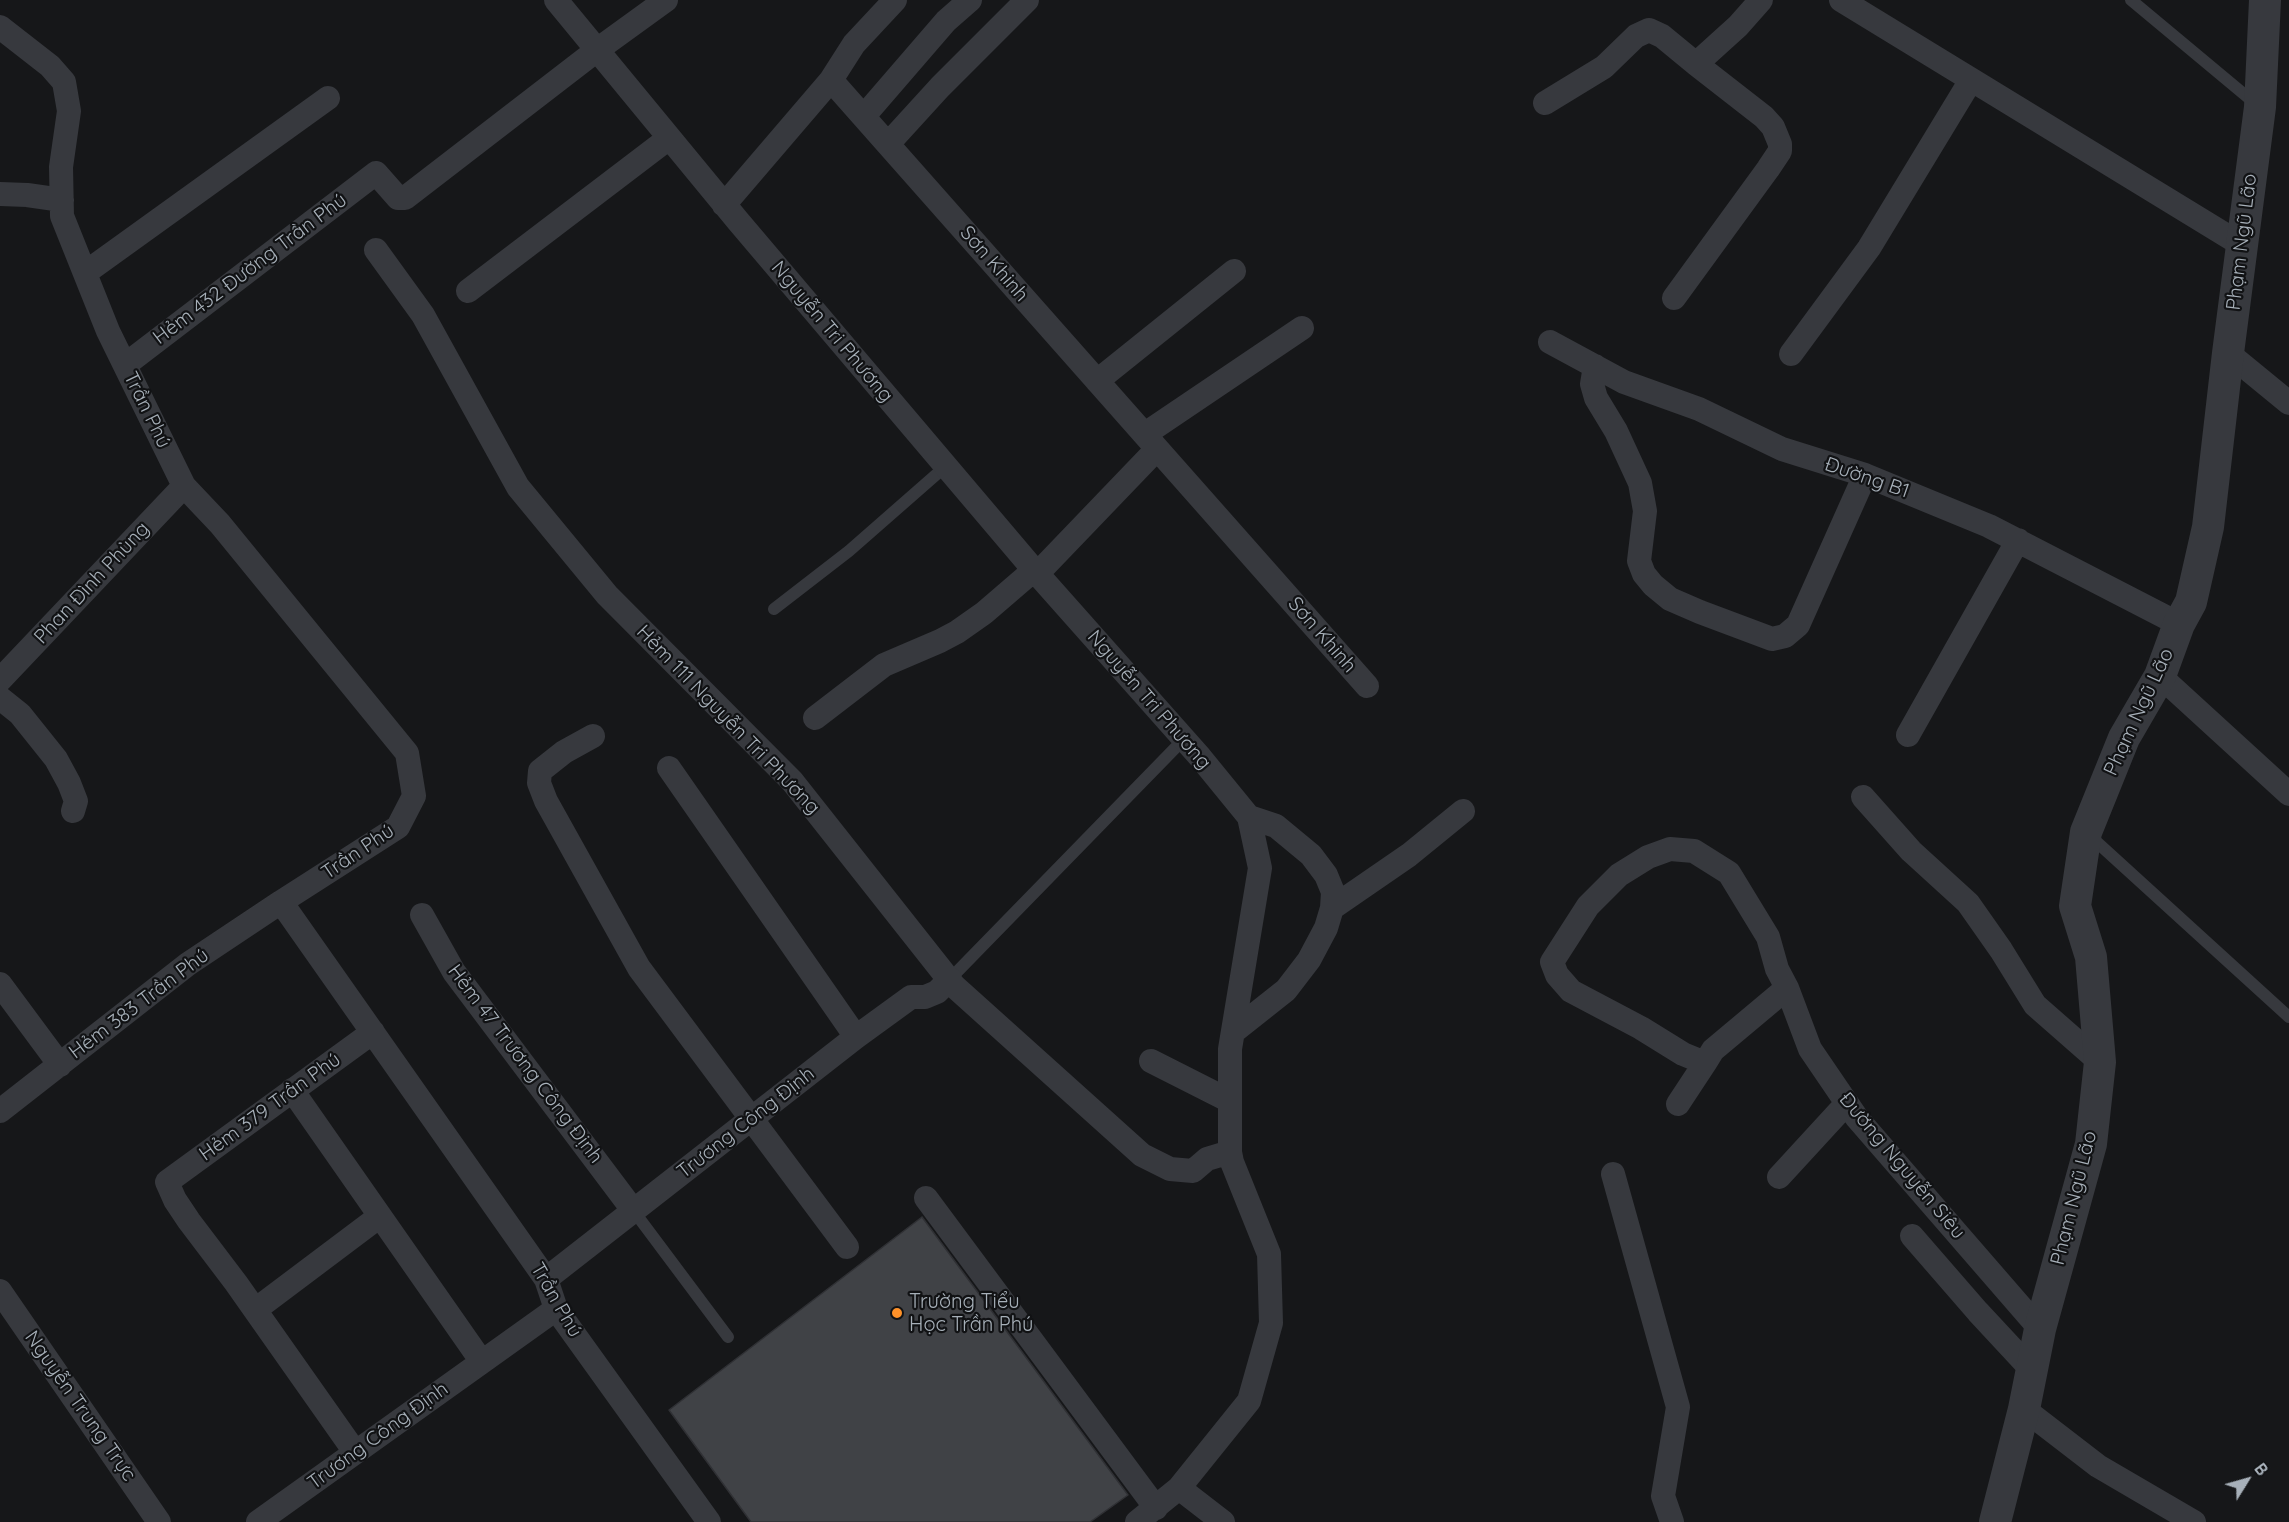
<!DOCTYPE html>
<html>
<head>
<meta charset="utf-8">
<style>
  body { margin:0 }
  #map { position:relative; width:2289px; height:1522px; overflow:hidden; background:#161719; font-family:Quicksand,sans-serif }
  canvas { display:block }
  .north { position:absolute; left:2217px; top:1450px; width:60px; height:60px; -webkit-text-stroke:4px #111214; paint-order:stroke; rotate:53deg; font-size:16px; font-weight:700; line-height:24px; text-align:center; color:#a7b0b9 }
  .north::after { content:''; display:block; margin:auto; width:21px; height:27px; background:#a7b0b9; clip-path:polygon(50% 0,100% 100%,50% 72%,0 100%) }
</style>
</head>
<body>
<div id="map">
<canvas width="2289" height="1522"></canvas>
<div class="north">B</div>
</div>
<script>
const c = document.querySelector('canvas').getContext('2d');
c.lineJoin = 'round';
function fillPath(path, color) { c.fillStyle = color; c.fill(path, 'evenodd'); }
const poly = rows => new Path2D(rows.map(r => 'M' + r).join(''));
function strokePath(path, color, width, dash) { c.strokeStyle = color; c.lineWidth = width; c.lineCap = dash ? 'butt' : 'round'; c.setLineDash(dash || []); c.stroke(path); }
function label(font, color, halo, rows, align = 'center') {
  c.font = font + ' Quicksand,sans-serif'; c.lineWidth = 4.5; c.setLineDash([]); c.textBaseline = 'middle'; c.strokeStyle = halo; c.fillStyle = color; for (const [text, x, y, turn = 0] of rows) {
    c.save(); c.translate(x, y); c.rotate((+turn || 0) * Math.PI / 180); c.textAlign = isNaN(turn) ? turn : align; if (halo) c.strokeText(text, 0, 0); c.fillText(text, 0, 0); c.restore();
  }
}
const building = poly([
  [922,1217,1128,1495,1090,1522,751,1522,669,1410,922,1217]
]);
const service = poly([
  [2131,0,2257,105],
  [774,609,849,551,946,466],
  [2089,835,2289,1017],
  [950,979,1184,739],
  [633,1210,728,1337]
]);
const minor = poly([
  [556,0,738,221,1034,570,1200,757,1249,817,1260,868,1230,1049,1230,1152,1232,1162,1269,1254,1271,1323,1249,1401,1179,1488,1137,1522],
  [1841,0,2242,245],
  [0,27,50,66,64,82,69,111,61,167,62,216,108,331,184,486,220,524,407,753,414,796,398,827,281,902,546,1279,556,1309,709,1522],
  [831,80,1367,686],
  [1545,103,1604,67,1636,36,1649,30,1662,36,1696,64,1738,26,1761,0],
  [864,116,946,21,970,0],
  [888,144,940,87,1027,0],
  [0,194,27,195,62,200],
  [724,205,831,80,854,44,895,0],
  [376,250,423,315,518,487,607,595,792,781,954,986,1142,1155,1170,1169,1193,1171,1207,1159,1230,1152],
  [85,273,328,98],
  [468,291,669,138],
  [1674,298,1768,169,1780,151,1780,144,1773,127,1764,117,1696,64],
  [1550,342,1624,382,1699,409,1782,449,1865,475,1989,526,2179,624],
  [2228,353,2289,403],
  [1791,354,1869,248,1971,80],
  [125,365,376,173,398,198,405,198,597,50,666,0],
  [1595,366,1592,384,1596,398,1616,431,1640,483,1645,511,1639,561,1644,574,1653,585,1670,599,1700,612,1772,639,1785,636,1798,625,1865,475],
  [1097,381,1234,271],
  [1145,434,1302,328],
  [1037,574,1157,449],
  [2160,676,2289,794],
  [0,680,184,486],
  [0,698,20,714,56,759,69,783,76,801,73,811],
  [815,718,884,665,940,641,957,632,984,613,1034,570],
  [1908,735,2018,540],
  [593,736,564,752,540,771,539,783,546,801,639,968,847,1247],
  [669,768,856,1037],
  [1863,797,1911,851,1968,903,2001,950,2035,1005,2100,1062],
  [1332,908,1409,855,1463,811],
  [422,915,454,972,633,1210],
  [0,984,60,1065],
  [1787,988,1713,1050,1705,1063,1683,1054,1641,1028,1571,991,1557,975,1552,962,1588,906,1619,875,1648,857,1670,849,1694,851,1729,873,1768,937,1777,969,1787,988,1810,1049,1857,1118,2040,1329],
  [1233,1032,1286,990,1309,960,1326,928,1332,908,1333,892,1326,875,1311,855,1276,826,1249,817],
  [1151,1061,1230,1101],
  [292,1090,482,1362],
  [1678,1104,1705,1063],
  [0,1111,188,964,281,902],
  [1613,1174,1678,1407,1663,1496,1672,1522],
  [1779,1177,1847,1103],
  [926,1198,1156,1508],
  [1912,1236,1978,1312,2031,1369],
  [546,1279,856,1037,911,997,925,997,937,992,950,979],
  [0,1291,159,1522],
  [255,1310,380,1216],
  [2024,1409,2098,1466,2194,1522],
  [355,1452,236,1283,189,1221,175,1200,167,1182,373,1032],
  [1179,1488,1223,1522],
  [258,1522,556,1309]
]);
const tertiary = poly([
  [1995,1522,2024,1409,2040,1329,2091,1144,2100,1062,2091,957,2075,906,2086,832,2124,738,2160,676,2179,624,2191,602,2208,527,2228,353,2260,107,2265,0]
]);
const markers = [
  [897,1313,6,"#fe9129"]
];
const streetNames = [
  ["Phạm Ngũ Lão",2242,242,-83],
  ["Sơn Khinh",994,264,49],
  ["Hẻm 432 Đường Trần Phú",250,269,-37],
  ["Nguyễn Tri Phương",832,332,50],
  ["Trần Phú",147,410,64],
  ["Đường B1",1867,478,19],
  ["Phan Đình Phùng",92,583,-47],
  ["Sơn Khinh",1322,635,49],
  ["Nguyễn Tri Phương",1149,700,49],
  ["Phạm Ngũ Lão",2139,712,-65],
  ["Hẻm 111 Nguyễn Tri Phương",728,720,46],
  ["Trần Phú",358,852,-34],
  ["Hẻm 383 Trần Phú",139,1004,-37],
  ["Hẻm 47 Trương Công Định",525,1064,53],
  ["Hẻm 379 Trần Phú",270,1107,-36],
  ["Trương Công Định",746,1123,-38],
  ["Đường Nguyễn Siêu",1902,1166,50],
  ["Phạm Ngũ Lão",2074,1198,-76],
  ["Trần Phú",556,1300,60],
  ["Nguyễn Trung Trực",80,1406,55],
  ["Trương Công Định",378,1436,-36]
];
const poiNames = [
  ["Trường Tiểu",909,1302],
  ["Học Trần Phú",909,1325]
];
fillPath(building, '#404246');
strokePath(building, '#303135', 1.5);
strokePath(service, '#37393e', 12);
strokePath(minor, '#37393e', 24);
strokePath(tertiary, '#37393e', 32);
for (const [x, y, r, color] of markers) { const dot = new Path2D(); dot.arc(x, y, r, 0, 2 * Math.PI); c.fillStyle = color; c.fill(dot); strokePath(dot, '#111214', 2); }
label('20px', '#a7b0b9', '#111214', streetNames);
label('20px', '#a7b0b9', '#111214', poiNames, 'left');
</script>
</body>
</html>
